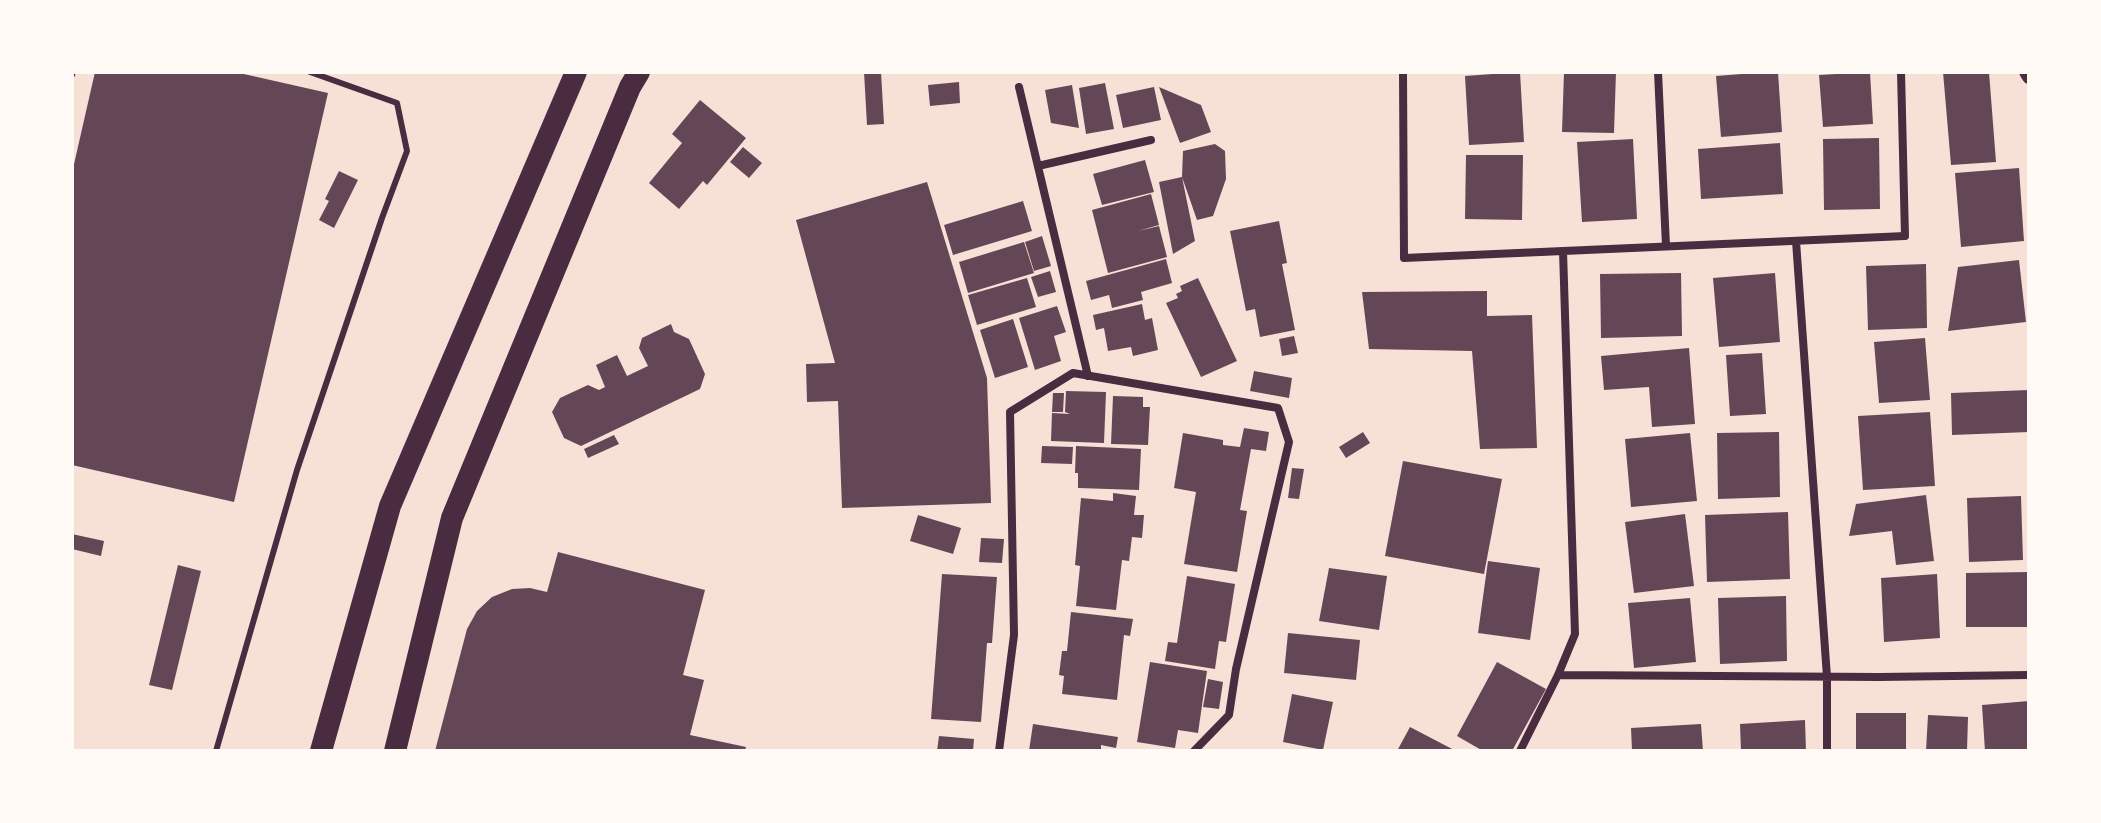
<!DOCTYPE html>
<html>
<head>
<meta charset="utf-8">
<style>
  body { margin:0 }
  #map { position:relative; width:2101px; height:823px; overflow:hidden; background:#f7e1d7; font-family:Commissioner,sans-serif }
  canvas { display:block }
  .frame { position:absolute; inset:0; border:74px solid #fffaf5; pointer-events:none }
</style>
</head>
<body>
<div id="map">
<canvas width="2101" height="823"></canvas>
<div class="frame"></div>
</div>
<script>
const c = document.querySelector('canvas').getContext('2d');
c.lineJoin = 'round';
function fillPath(path, color) { c.fillStyle = color; c.fill(path, 'evenodd'); }
const poly = rows => new Path2D(rows.map(r => 'M' + r).join(''));
function strokePath(path, color, width, dash) { c.strokeStyle = color; c.lineWidth = width; c.lineCap = dash ? 'butt' : 'round'; c.setLineDash(dash || []); c.stroke(path); }
const building = poly([
  [95,72,235,72,328,93,234,502,72,465,72,173],
  [864,72,881,72,884,124,867,125],
  [1520,72,1524,142,1469,145,1465,76],
  [1564,72,1616,72,1614,133,1562,132],
  [1767,72,1778,72,1782,132,1721,137,1716,76],
  [1870,72,1873,124,1823,127,1819,75],
  [1943,72,1989,72,1996,162,1951,165],
  [959,82,960,103,930,106,928,85],
  [1105,83,1114,129,1086,134,1079,88],
  [1072,85,1079,128,1051,123,1045,90],
  [1154,87,1161,120,1123,128,1116,95],
  [1159,87,1201,105,1211,132,1180,143],
  [700,100,746,138,707,185,703,181,679,209,649,183,682,143,672,134],
  [1879,138,1880,209,1824,210,1823,139],
  [1633,139,1637,219,1582,222,1577,142],
  [1780,143,1783,194,1701,199,1698,149],
  [1215,144,1225,151,1226,179,1213,216,1197,220,1182,177,1183,151],
  [743,147,762,163,749,178,730,162],
  [1466,155,1523,155,1522,220,1465,219],
  [1145,160,1154,192,1102,205,1093,174],
  [2019,168,2024,241,1961,247,1955,173],
  [339,171,358,180,334,228,319,220,329,201,325,199],
  [1182,177,1195,241,1173,254,1159,182],
  [927,182,987,378,991,503,842,508,838,401,807,402,806,364,835,363,796,220],
  [1151,194,1159,225,1138,231,1159,226,1167,257,1108,273,1092,210],
  [1023,201,1032,231,953,255,944,225],
  [1279,221,1287,263,1282,264,1295,330,1260,337,1255,309,1246,311,1230,231],
  [1042,236,1051,266,1034,271,1025,242],
  [1024,242,1034,273,968,293,959,262],
  [1166,259,1172,283,1141,292,1143,300,1112,308,1109,295,1091,300,1086,281],
  [2019,260,2026,322,1948,331,1958,267],
  [1926,264,1927,328,1868,330,1866,266],
  [1050,271,1056,292,1038,297,1031,277],
  [1681,273,1682,336,1601,338,1600,274],
  [1775,273,1780,342,1719,347,1713,278],
  [1027,278,1036,307,977,325,968,295],
  [1198,278,1237,361,1201,377,1166,303,1178,298,1176,294,1182,291,1180,286],
  [1487,291,1487,316,1532,315,1537,448,1480,449,1472,351,1369,349,1362,292],
  [1142,304,1145,320,1152,318,1158,350,1133,356,1131,347,1108,351,1104,328,1096,330,1093,315],
  [1057,306,1066,332,1054,336,1061,361,1035,370,1019,318],
  [1013,319,1028,367,995,378,980,330],
  [671,324,674,332,689,339,705,374,700,389,581,446,564,438,552,412,560,398,588,385,599,390,605,387,596,365,617,355,627,376,648,366,639,348,642,338],
  [1294,336,1298,353,1282,356,1279,339],
  [1925,338,1930,400,1879,403,1874,342],
  [1689,348,1695,424,1652,427,1649,387,1604,390,1601,356],
  [1762,353,1766,414,1730,416,1726,355],
  [1254,371,1292,378,1289,398,1250,391],
  [2029,390,2029,432,1952,435,1951,393],
  [1066,391,1106,392,1104,443,1051,441,1052,413,1070,414,1065,412],
  [1053,393,1064,393,1063,412,1052,412],
  [1113,396,1143,397,1143,407,1150,407,1148,445,1111,444],
  [1930,412,1935,486,1863,490,1858,416],
  [1244,428,1269,432,1266,451,1251,449,1240,510,1247,511,1237,572,1184,564,1196,492,1174,488,1183,433,1223,440,1223,445,1240,447],
  [1363,432,1370,443,1346,458,1339,447],
  [1779,432,1780,497,1718,499,1717,433],
  [1690,433,1697,501,1631,507,1625,439],
  [614,435,619,444,588,458,584,449],
  [1042,446,1073,447,1072,464,1041,463],
  [1076,446,1141,449,1139,490,1078,488,1078,473,1075,473],
  [1403,461,1502,479,1484,574,1385,556],
  [1292,468,1304,469,1299,499,1288,498],
  [1113,493,1136,496,1134,515,1144,515,1142,538,1132,537,1129,561,1122,560,1116,610,1076,606,1080,566,1075,565,1081,498,1113,501],
  [1926,495,1934,561,1896,565,1892,531,1849,536,1856,504],
  [2021,496,2023,560,1969,562,1967,498],
  [1788,512,1790,579,1707,582,1705,515],
  [1685,514,1694,586,1634,593,1625,522],
  [918,515,961,528,953,554,910,541],
  [72,534,104,541,101,556,72,549],
  [981,538,1004,539,1002,563,979,562],
  [558,552,705,590,683,675,704,680,690,735,746,747,745,751,435,751,467,629,477,611,492,597,512,589,530,588,547,592],
  [1488,561,1540,568,1530,640,1478,633],
  [178,565,201,571,172,690,149,685],
  [1329,568,1387,576,1379,630,1319,621],
  [2029,572,2029,627,1966,627,1966,573],
  [942,574,997,577,992,643,987,643,981,722,931,719],
  [1937,574,1940,638,1884,642,1881,578],
  [1187,576,1235,584,1226,642,1219,641,1215,669,1165,661,1168,642,1177,643],
  [1786,596,1787,661,1720,664,1718,598],
  [1690,598,1696,662,1634,668,1628,603],
  [1071,612,1133,619,1130,636,1124,635,1117,700,1062,694,1064,676,1059,675,1062,651,1067,651],
  [1288,633,1360,640,1356,680,1284,673],
  [1150,662,1207,671,1198,733,1178,730,1175,748,1137,742],
  [1497,662,1546,689,1512,751,1483,751,1457,736],
  [1208,679,1223,682,1219,709,1203,707],
  [1292,694,1333,702,1323,750,1283,742],
  [2029,701,2029,751,1985,751,1982,705],
  [1856,713,1906,713,1906,751,1856,751],
  [1928,715,1968,717,1967,751,1926,751],
  [1805,720,1806,751,1741,751,1740,724],
  [1033,724,1118,737,1116,748,1101,745,1101,751,1029,751],
  [1701,724,1703,751,1632,751,1631,728],
  [1410,727,1456,751,1397,751],
  [939,736,974,739,973,751,937,751]
]);
const service = poly([
  [72,75,73,72],
  [216,751,297,470,382,218,407,151,397,103,310,72]
]);
const minor = poly([
  [1403,72,1404,258,1905,236,1901,72],
  [1658,72,1666,246],
  [1019,87,1088,376],
  [1038,166,1151,140],
  [1796,241,1827,677,1827,751],
  [1558,675,1879,677,2029,675],
  [999,751,1014,635,1010,412,1073,373,1278,408,1289,442,1236,669,1229,715,1194,751],
  [1520,751,1558,675,1575,634,1563,251]
]);
const tertiary = poly([
  [2026,72,2029,77]
]);
const trunk = poly([
  [321,751,390,506,576,72],
  [395,751,452,518,630,87,639,72]
]);
fillPath(building, '#644757');
strokePath(service, '#4a2c40', 6);
strokePath(minor, '#4a2c40', 8);
strokePath(tertiary, '#4a2c40', 14);
strokePath(trunk, '#4a2c40', 22);
</script>
</body>
</html>
